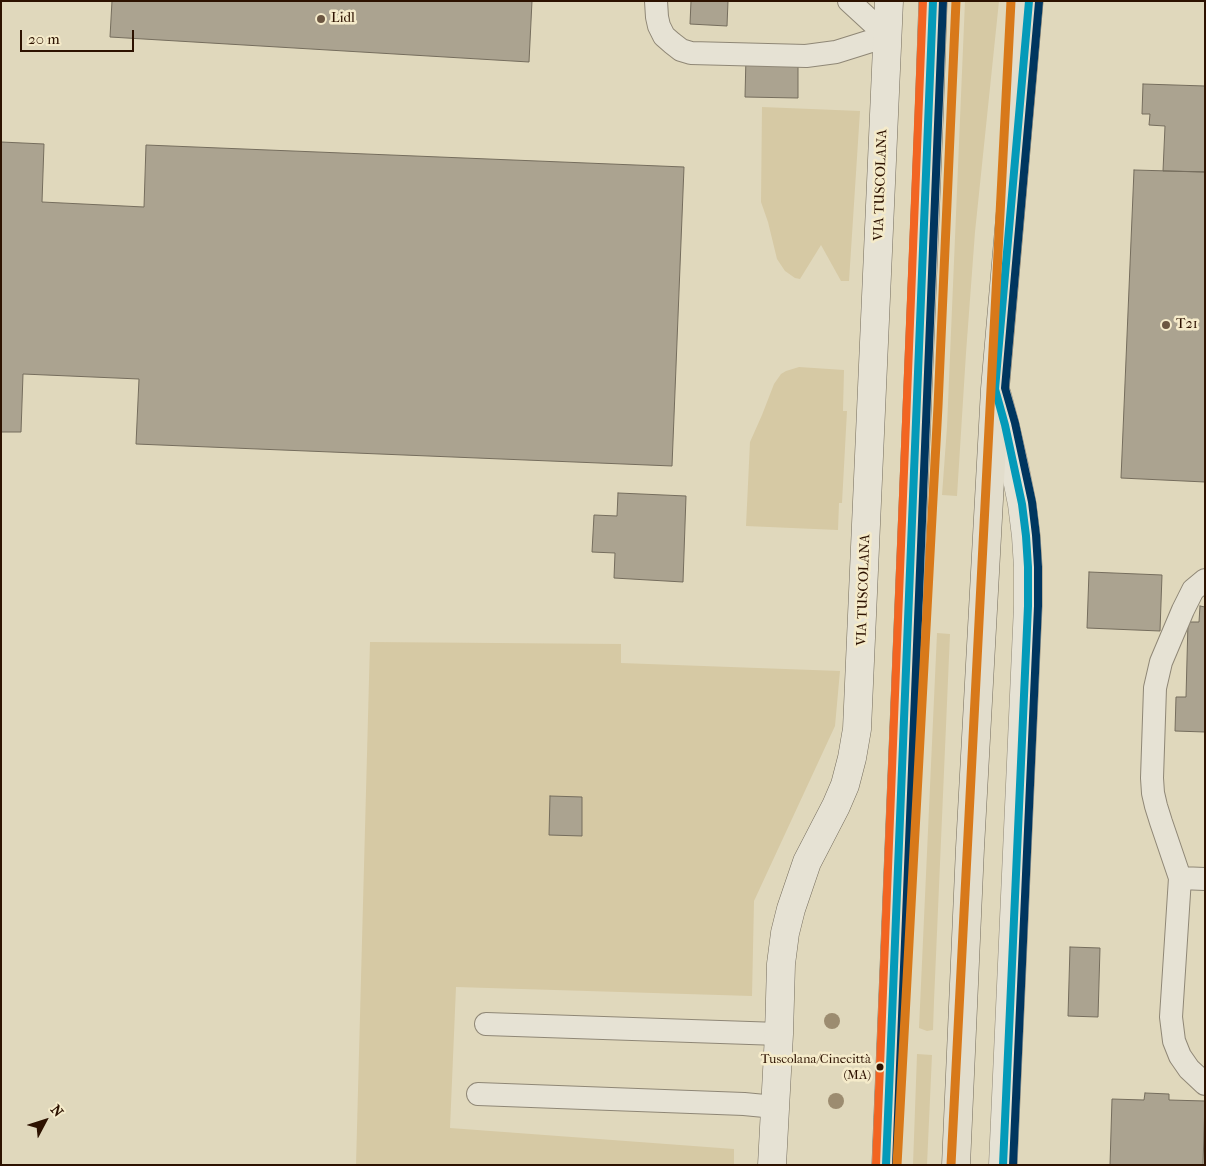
<!DOCTYPE html>
<html>
<head>
<meta charset="utf-8">
<style>
  body { margin:0 }
  #map { position:relative; width:1206px; height:1166px; overflow:hidden; background:#e0d8bc; font-family:"IM FELL French Canon",serif }
  canvas { display:block }
  .frame { position:absolute; inset:0; border:2px solid #2d1200; pointer-events:none }
  .north { position:absolute; left:20px; top:1096px; width:50px; height:50px; -webkit-text-stroke:4px #f5ebca; paint-order:stroke; rotate:50deg; font-size:14px; font-weight:700; line-height:20px; text-align:center; color:#2d1200 }
  .north::after { content:''; display:block; margin:auto; width:18px; height:22px; background:#2d1200; clip-path:polygon(50% 0,100% 100%,50% 72%,0 100%) }
  .scale { position:absolute; left:20px; top:30px; width:114px; height:22px; box-sizing:border-box; border:2px solid #2d1200; border-top:0; padding-left:6px; font-size:15px; line-height:18px; white-space:nowrap; color:#2d1200; -webkit-text-stroke:4px #f5ebca; paint-order:stroke }
</style>
</head>
<body>
<div id="map">
<canvas width="1206" height="1166"></canvas>
<div class="frame"></div>
<div class="north">N</div>
<div class="scale">20 m</div>
</div>
<script>
const c = document.querySelector('canvas').getContext('2d');
c.lineJoin = 'round';
function fillPath(path, color) { c.fillStyle = color; c.fill(path, 'evenodd'); }
const poly = rows => new Path2D(rows.map(r => 'M' + r).join(''));
function strokePath(path, color, width, dash) { c.strokeStyle = color; c.lineWidth = width; c.lineCap = dash ? 'butt' : 'round'; c.setLineDash(dash || []); c.stroke(path); }
function label(font, color, halo, rows, align = 'center') {
  c.font = font + ' "IM FELL French Canon",serif'; c.lineWidth = 5; c.setLineDash([]); c.textBaseline = 'middle'; c.strokeStyle = halo; c.fillStyle = color; for (const [text, x, y, turn = 0] of rows) {
    c.save(); c.translate(x, y); c.rotate((+turn || 0) * Math.PI / 180); c.textAlign = isNaN(turn) ? turn : align; if (halo) c.strokeText(text, 0, 0); c.fillText(text, 0, 0); c.restore();
  }
}
const green = poly([
  [965,1,999,1,975,232,966,353,957,496,942,495,947,427],
  [762,107,860,111,849,281,841,281,821,245,800,279,795,278,785,271,777,259,768,222,761,202],
  [799,367,844,370,843,411,847,411,842,503,839,503,838,530,746,526,750,442,762,415,774,384,781,374,786,371],
  [937,633,950,634,934,1001,933,1030,927,1031,919,1028],
  [370,642,621,644,621,663,840,671,835,726,754,901,752,996,456,987,450,1128,734,1149,734,1165,356,1165],
  [917,1054,932,1055,927,1165,913,1165]
]);
const building = poly([
  [112,1,532,1,529,62,110,37,112,1],
  [691,1,728,1,727,26,690,24,691,1],
  [746,57,798,58,798,98,745,97,746,57],
  [1143,84,1205,86,1205,172,1163,171,1165,126,1149,125,1150,114,1142,114,1143,84],
  [1,142,44,144,42,202,144,207,146,145,684,167,672,466,136,444,139,379,23,374,21,432,1,432,1,142],
  [1134,170,1205,172,1205,482,1121,478,1134,170],
  [618,493,686,496,683,582,614,578,615,553,592,552,594,515,617,516,618,493],
  [1089,572,1162,575,1160,631,1087,628,1089,572],
  [1200,606,1205,607,1205,732,1175,731,1176,697,1186,697,1188,622,1199,622,1200,606],
  [550,796,582,797,582,836,549,835,550,796],
  [1070,947,1100,948,1098,1017,1068,1016,1070,947],
  [1145,1093,1169,1094,1169,1100,1205,1101,1203,1165,1110,1165,1112,1099,1144,1100,1145,1093]
]);
const lane = poly([
  [656,1,657,17,659,26,664,36,672,43,681,50,691,53,806,56,836,52,887,36],
  [849,1,887,36],
  [1180,878,1161,822,1156,806,1153,793,1152,778,1155,688,1161,662,1183,610,1193,590,1205,580],
  [1205,879,1180,878,1171,1017,1174,1041,1180,1056,1189,1069,1205,1084],
  [486,1024,779,1034],
  [478,1094,744,1104,775,1107]
]);
const street = poly([
  [997,395,1005,425,1015,469,1022,504,1026,536,1028,567,1028,606,1003,1165]
]);
const secondary = poly([
  [772,1165,779,1034,781,964,785,933,791,909,807,862,836,806,845,785,852,758,857,729,889,1]
]);
const primary = poly([
  [886,1165,929,118,933,1],
  [956,1165,970,848,995,389,1029,1]
]);
const bus1 = poly([
  [886,1165,933,1],
  [1003,1165,1028,606,1028,567,1026,536,1022,504,1005,425,995,389,1029,1]
]);
const bus2 = poly([
  [896,1165,943,1],
  [1013,1165,1038,606,1038,567,1036,535,1032,502,1015,423,1005,388,1039,2]
]);
const bus3 = poly([
  [876,1165,923,1]
]);
const metro1 = poly([
  [897,1165,938,406,956,1],
  [951,1165,1011,1]
]);
const trees = [
  [832,1021],
  [836,1101]
];
const markers = [
  [321,19,5,"#6c5742"],
  [1166,325,5,"#6c5742"],
  [880,1067,4.5,"#2d1200"]
];
const busNames = [
  ["Tuscolana/Cinecittà",871,1060],
  ["(MA)",871,1076]
];
const poiNames = [
  ["Lidl",331,19],
  ["T21",1176,325]
];
const streetNames = [
  ["VIA TUSCOLANA",881,185,-88],
  ["VIA TUSCOLANA",864,590,-88]
];
fillPath(green, '#d6c9a4');
fillPath(building, '#aba390');
strokePath(building, '#756d5d', 1);
strokePath(lane, '#8f8776', 24);
strokePath(street, '#8f8776', 29);
strokePath(secondary, '#756d5d', 29);
strokePath(primary, '#756d5d', 29);
strokePath(lane, '#e6e2d4', 22);
strokePath(street, '#e6e2d4', 28);
strokePath(secondary, '#e6e2d4', 28);
strokePath(primary, '#e2ddcc', 28);
strokePath(bus1, '#049ab9', 8);
strokePath(bus2, '#00365f', 8);
strokePath(bus3, '#f26522', 8);
strokePath(metro1, '#d8791a', 9);
c.fillStyle = '#9c8c70';
for (const [x, y] of trees) { c.beginPath(); c.arc(x, y, 8, 0, 2 * Math.PI); c.fill(); }
for (const [x, y, r, color] of markers) { const dot = new Path2D(); dot.arc(x, y, r, 0, 2 * Math.PI); c.fillStyle = color; c.fill(dot); strokePath(dot, '#f5ebca', 2); }
label('13px', '#2d1200', '#f5ebca', busNames, 'right');
label('14px', '#2d1200', '#f5ebca', poiNames, 'left');
label('14px', '#2d1200', '#f5ebca', streetNames);
</script>
</body>
</html>
